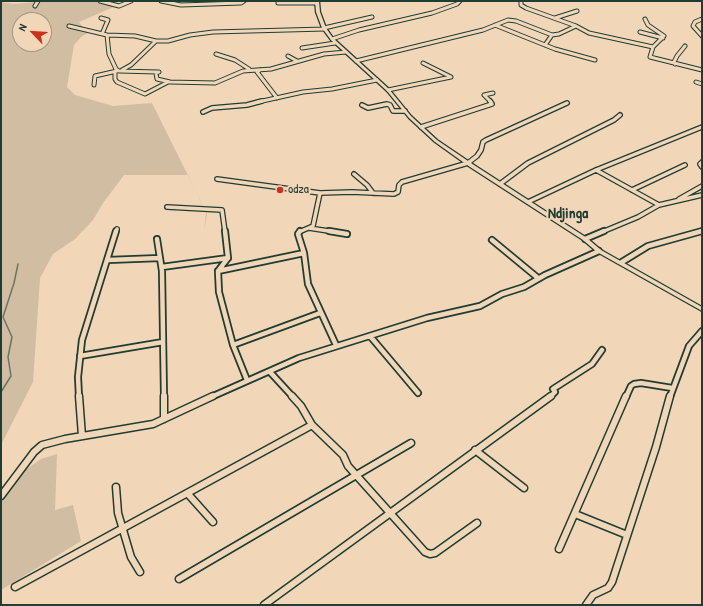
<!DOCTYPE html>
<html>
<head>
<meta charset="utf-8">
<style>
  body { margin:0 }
  #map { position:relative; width:703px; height:606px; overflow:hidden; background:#f2d6b8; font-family:"Patrick Hand",sans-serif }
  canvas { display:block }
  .frame { position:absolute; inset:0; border:2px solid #1f3d34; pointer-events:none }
  .north { position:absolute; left:12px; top:12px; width:40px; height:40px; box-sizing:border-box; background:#f2d6b8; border:1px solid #9e9983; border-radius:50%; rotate:295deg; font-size:11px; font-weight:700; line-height:16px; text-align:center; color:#1f3d34 }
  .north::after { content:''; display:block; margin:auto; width:14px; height:18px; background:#c8321e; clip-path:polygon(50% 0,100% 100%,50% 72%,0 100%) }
</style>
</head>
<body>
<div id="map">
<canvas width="703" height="606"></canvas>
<div class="frame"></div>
<div class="north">N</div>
</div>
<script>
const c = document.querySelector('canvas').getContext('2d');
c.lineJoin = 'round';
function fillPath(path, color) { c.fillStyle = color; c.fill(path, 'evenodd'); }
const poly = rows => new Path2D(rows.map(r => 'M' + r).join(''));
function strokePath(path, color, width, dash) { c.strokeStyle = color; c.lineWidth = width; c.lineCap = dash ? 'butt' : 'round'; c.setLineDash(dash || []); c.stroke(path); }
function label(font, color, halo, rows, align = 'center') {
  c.font = font + ' "Patrick Hand",sans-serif'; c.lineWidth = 4; c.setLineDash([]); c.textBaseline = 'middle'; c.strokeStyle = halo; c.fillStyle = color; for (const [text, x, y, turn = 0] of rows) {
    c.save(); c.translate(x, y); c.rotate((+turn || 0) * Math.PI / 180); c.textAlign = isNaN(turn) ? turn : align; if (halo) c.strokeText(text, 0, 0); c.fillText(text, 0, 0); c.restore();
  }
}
const green = poly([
  [46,1,117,1,116,6,79,22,83,27,93,30,81,37,74,45,67,87,75,95,113,106,152,103,207,214,204,231,206,213,188,175,124,175,103,203,93,220,75,239,53,254,40,278,33,382,1,445,1,2,14,4],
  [20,20,44,20,44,44,20,44],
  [57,454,55,510,73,505,81,541,1,590,1,487,41,459]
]);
const stream = poly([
  [1,392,11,376,8,357,12,337,3,317,14,283,18,264]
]);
const minorFar3 = poly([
  [100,1,119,6,131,1],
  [161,1,181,5,241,3,244,1],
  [521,1,521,5,526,8,576,26,589,33,653,47],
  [278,3,317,3],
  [35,6,38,1],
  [101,18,108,20,102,34],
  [555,18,577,11],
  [645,19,648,25,664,36,653,47,650,57,702,70],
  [702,19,695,22,693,26,702,36],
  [495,25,555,49,595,60],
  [69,26,107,35,135,36,156,41,131,65,122,70],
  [324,28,372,17],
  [640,32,663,38],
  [107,35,109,54,116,69,119,71,158,72],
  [332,39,359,30,432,13,457,4,460,1],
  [156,41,168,41,190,35,213,32,325,29],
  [545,45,552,35,559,34,576,26],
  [302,48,335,43],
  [216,54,235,60,249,69],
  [288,56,297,61],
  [356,61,483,30,508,20,516,21,552,35],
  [675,64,674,62,677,56,685,46],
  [260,70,257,72,277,98],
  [115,71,115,79,117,82,145,94,168,82],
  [159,72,156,73,157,79,170,82,215,83,243,71,271,69,324,54,346,52],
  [696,82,702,84],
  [94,85,95,76,117,71],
  [388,90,451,77,423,63],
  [258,102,303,92,332,89,377,80],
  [491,102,484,95,493,93]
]);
const minorFar2 = poly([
  [362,105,368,108,387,104,390,105,393,111,405,111],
  [203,112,212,108,247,105,262,101],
  [421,127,492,104,490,101],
  [702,162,700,164,702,167],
  [596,170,659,205],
  [354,174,367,185,373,193],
  [217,179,320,193,352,192,394,194,398,192,399,185,402,182,468,163,477,156,481,150,483,142,486,140,567,103],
  [500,184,528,163,614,120,620,115],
  [632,190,685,165],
  [679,199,702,186],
  [528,202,596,170,702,127],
  [167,207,222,210,225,232],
  [309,228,335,232],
  [116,232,117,229],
  [299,232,313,226,320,193],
  [602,232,638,217,659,205,702,195],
  [698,232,702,231]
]);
const minorFar1 = poly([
  [225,231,228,258,218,271,219,292,233,345,247,380],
  [300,231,298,234,304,253,308,284,336,345],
  [329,231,347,234],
  [157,239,162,271,164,397],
  [585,239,604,231],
  [492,240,538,278],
  [108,260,160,258],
  [622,262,648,246,702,231],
  [162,267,228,258],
  [218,271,304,253],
  [370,336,418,393],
  [233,345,320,313],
  [80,356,163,342],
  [270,372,293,397],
  [79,397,78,377,82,340,116,231],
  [211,397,299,358,427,318,480,306,502,294,524,287,545,275,599,251],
  [550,397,555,392,553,389,592,364,602,350],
  [626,397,631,386,634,384,641,383,672,388],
  [670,397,689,346,702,331]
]);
const minor = poly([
  [79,396,82,436],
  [164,396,164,419],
  [312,425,343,455,348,466,425,552,430,554,435,553,477,523],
  [475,450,524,488],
  [116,487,118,513,131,557,140,572],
  [188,494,213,522],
  [1,496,34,452,42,445,65,439,153,424,213,396],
  [575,514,627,535],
  [559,549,626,396],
  [179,579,411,443],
  [15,587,312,425,301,406,292,396],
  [264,605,551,396],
  [586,605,593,595,608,588,612,582,656,447,670,396]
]);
const tertiary = poly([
  [315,1,319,1,320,12,326,28,333,38,389,89,411,116,437,140,474,165,587,238,601,250,702,307,702,311,597,252,583,240,470,167,435,142,409,118,387,91,331,40,322,28,316,12,315,1]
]);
const markers = [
  [280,190,4,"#c8321e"]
];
const poiNames = [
  ["odza",288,190]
];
const quarterNames = [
  ["Ndjinga",568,214]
];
fillPath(green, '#d0bda2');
strokePath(stream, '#6c7563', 1.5);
strokePath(minorFar3, '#1f3d34', 5);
strokePath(minorFar2, '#1f3d34', 6);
strokePath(minorFar1, '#1f3d34', 8);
strokePath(minor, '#1f3d34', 9);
strokePath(tertiary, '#1f3d34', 2.5);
strokePath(minorFar3, '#f2d6b8', 3);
strokePath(minorFar2, '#f2d6b8', 3.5);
strokePath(minorFar1, '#f2d6b8', 4.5);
strokePath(minor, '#f2d6b8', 6);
fillPath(tertiary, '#f2d6b8');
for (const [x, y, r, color] of markers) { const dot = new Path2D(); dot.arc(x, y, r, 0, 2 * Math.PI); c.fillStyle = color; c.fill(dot); strokePath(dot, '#f2d6b8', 1.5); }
label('13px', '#1f3d34', '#f2d6b8', poiNames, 'left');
label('bold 15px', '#1f3d34', '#f2d6b8', quarterNames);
</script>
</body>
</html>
